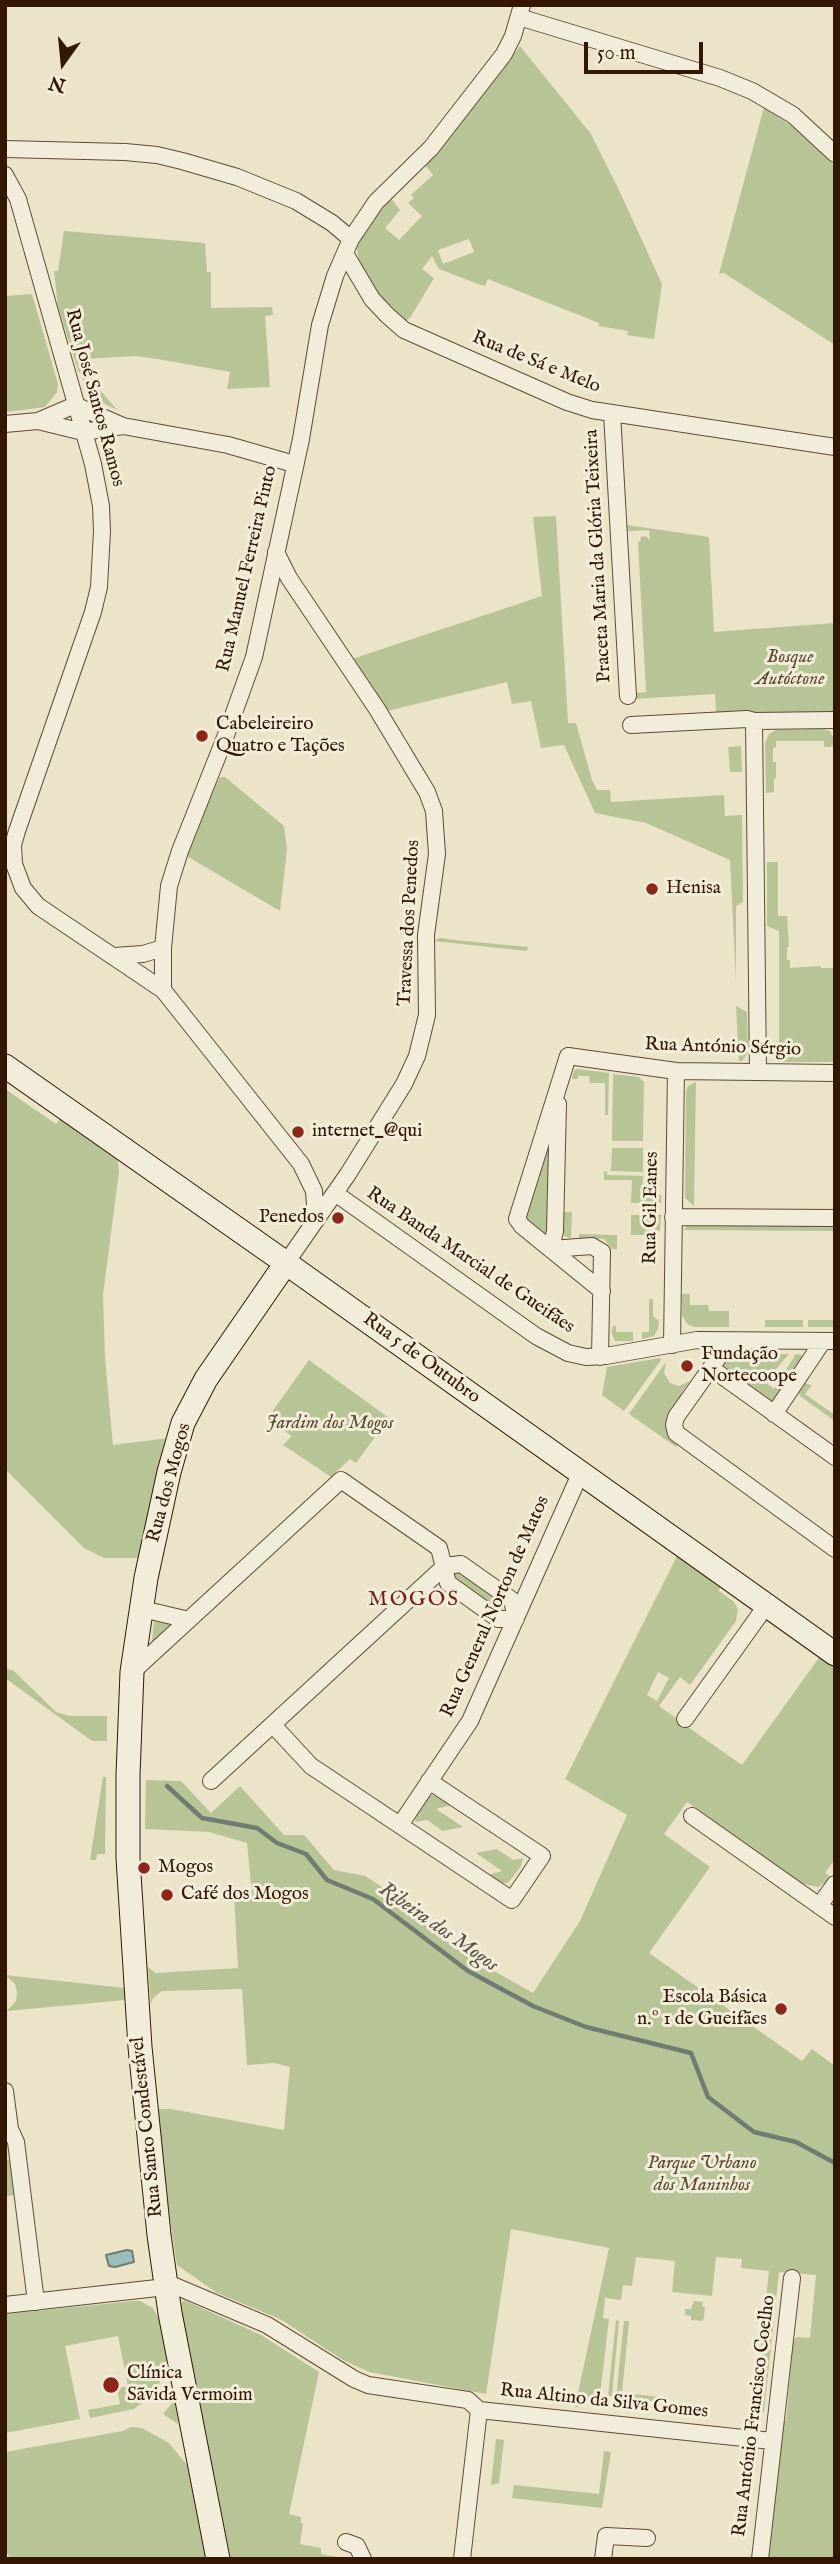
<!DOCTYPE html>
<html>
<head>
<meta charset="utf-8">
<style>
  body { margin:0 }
  #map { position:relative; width:840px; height:2564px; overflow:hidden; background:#ebe4c8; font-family:"IM FELL English",serif }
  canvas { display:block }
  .frame { position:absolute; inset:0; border:7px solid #331702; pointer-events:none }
  .north { position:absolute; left:28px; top:28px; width:70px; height:70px; -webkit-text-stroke:5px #f2eddb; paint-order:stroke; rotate:195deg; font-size:19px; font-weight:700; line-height:28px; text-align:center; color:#331702 }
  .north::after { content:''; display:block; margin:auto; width:24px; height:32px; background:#331702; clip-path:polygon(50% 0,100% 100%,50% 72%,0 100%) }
  .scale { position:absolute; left:584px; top:42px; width:119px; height:32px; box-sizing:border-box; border:4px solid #331702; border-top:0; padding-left:9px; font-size:21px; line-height:24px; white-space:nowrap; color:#331702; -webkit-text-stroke:5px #f2eddb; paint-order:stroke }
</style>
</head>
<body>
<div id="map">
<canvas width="840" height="2564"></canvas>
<div class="frame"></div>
<div class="north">N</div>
<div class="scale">50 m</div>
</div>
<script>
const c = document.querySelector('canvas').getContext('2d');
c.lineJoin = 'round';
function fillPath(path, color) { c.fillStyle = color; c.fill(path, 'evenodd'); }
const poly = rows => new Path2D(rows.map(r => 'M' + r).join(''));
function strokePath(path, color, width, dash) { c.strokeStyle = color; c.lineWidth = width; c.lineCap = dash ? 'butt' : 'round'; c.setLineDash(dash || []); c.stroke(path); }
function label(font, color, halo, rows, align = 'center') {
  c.font = font + ' "IM FELL English",serif'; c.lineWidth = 6; c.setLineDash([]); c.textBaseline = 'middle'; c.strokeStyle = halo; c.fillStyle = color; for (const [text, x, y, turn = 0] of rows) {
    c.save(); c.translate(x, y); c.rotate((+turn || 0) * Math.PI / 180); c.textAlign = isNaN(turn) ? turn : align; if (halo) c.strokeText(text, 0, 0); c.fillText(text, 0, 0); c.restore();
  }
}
const green = poly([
  [520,46,591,134,618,188,662,284,654,339,627,335,628,331,599,326,599,323,488,279,485,286,478,284,439,269,432,256,422,269,434,278,410,318,406,321,379,294,359,263,357,248,359,241,390,197,400,210,385,228,399,240,422,216,408,203,414,198,411,195,433,175,425,165,468,114],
  [469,239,474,252,443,264,438,250],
  [764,107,796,129,835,166,835,345,724,273,719,274],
  [64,231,205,243,207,272,211,272,211,308,272,307,273,315,265,316,270,387,227,389,230,372,158,359,135,356,84,359,100,390,117,410,101,402,87,387,78,370,58,307,54,271,58,271],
  [32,294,58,384,57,392,45,407,7,412,5,296],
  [556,516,568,723,576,723,592,780,597,790,610,790,611,802,724,795,725,816,742,815,743,902,736,906,736,982,730,860,646,823,595,813,564,745,541,748,531,701,512,704,507,682,387,711,352,659,542,596,533,517],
  [627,525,709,537,714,632,835,623,835,712,716,714,715,694,634,699,634,693,646,692,638,542,641,541,640,537,646,536,650,540,649,530,628,531],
  [823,729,830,731,833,737,833,745,830,747,824,747,824,741,776,741,776,747,773,748,773,762,776,762,776,778,774,779,774,792,766,793,765,743,769,734,776,730],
  [741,746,742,772,730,772,728,747],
  [220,777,225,777,284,826,287,849,280,911,185,855,204,807],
  [767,862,778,862,778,916,787,916,789,947,787,947,787,960,790,960,790,968,820,966,821,968,835,968,835,1062,779,1062,779,931,767,926],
  [440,938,454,940,528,947,527,951,434,941],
  [736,1006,747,1012,748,1053,742,1061,739,1061],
  [577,1069,609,1073,608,1115,605,1115,605,1083,590,1083,589,1076,578,1076,578,1079,572,1079,574,1070],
  [613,1074,639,1077,644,1082,643,1141,612,1141],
  [696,1082,695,1137,694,1206,685,1198,686,1092,688,1086],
  [5,1089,56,1124,62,1116,117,1156,119,1171,103,1295,105,1358,113,1445,169,1438,139,1558,104,1558,84,1548,5,1469],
  [550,1126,553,1127,551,1227,547,1233,542,1234,524,1221,522,1214,523,1210,529,1208,550,1144,547,1138],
  [612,1148,643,1148,643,1172,611,1171],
  [604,1171,607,1172,607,1175,643,1176,643,1187,661,1195,661,1203,631,1203,632,1180,604,1180],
  [564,1212,572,1212,571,1238,564,1236],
  [631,1215,661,1215,660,1230,654,1233,654,1244,650,1244,650,1235,631,1235],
  [688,1224,835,1225,835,1231,684,1230],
  [579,1234,617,1235,617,1249,612,1249,604,1239,579,1238],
  [682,1294,690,1294,690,1305,708,1305,709,1311,729,1311,729,1327,694,1327,687,1324,682,1315],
  [649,1299,653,1299,653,1316,659,1321,658,1329,654,1336,642,1339,642,1332,649,1332],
  [765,1320,803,1320,803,1327,765,1327],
  [808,1320,835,1320,835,1327,808,1327],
  [616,1325,616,1332,633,1332,633,1341,615,1341,612,1334,612,1327],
  [730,1354,789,1354,765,1382,774,1389,796,1354,802,1355,804,1358,772,1404,723,1369,723,1364],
  [660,1358,661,1360,624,1411,602,1395,607,1367],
  [309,1360,389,1418,356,1463,350,1459,331,1477,283,1445,292,1436,267,1419],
  [666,1362,664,1373,670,1383,679,1386,690,1381,681,1393,683,1395,667,1421,668,1434,677,1445,676,1447,629,1414],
  [804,1383,812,1385,805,1394,835,1415,835,1421,800,1396,798,1390],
  [678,1554,721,1584,719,1591,733,1601,738,1609,736,1621,690,1685,680,1677,659,1706,702,1737,742,1765,821,1655,835,1665,835,1859,825,1873,830,1876,825,1883,818,1887,803,1884,687,1802,664,1834,710,1867,649,1953,802,2061,812,2049,835,2066,835,2559,768,2559,782,2421,786,2421,793,2341,797,2337,810,2338,816,2275,779,2272,764,2412,754,2411,769,2271,741,2268,742,2259,716,2257,712,2296,672,2292,675,2261,636,2257,632,2286,623,2285,621,2300,605,2298,603,2318,609,2319,600,2395,577,2407,575,2407,609,2248,511,2229,486,2394,369,2372,343,2360,280,2319,217,2293,177,2265,171,2226,156,2109,171,2109,284,2130,290,2067,274,2063,247,2065,242,1989,162,1991,153,1998,151,2004,148,1967,156,1973,238,1968,234,1896,252,1894,247,1843,209,1832,145,1829,146,1780,181,1781,211,1813,240,1786,284,1835,304,1835,334,1870,365,1876,385,1889,396,1901,447,1936,445,1940,464,1954,533,1993,580,1921,627,1815,565,1779],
  [658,1672,669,1678,657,1701,647,1695],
  [457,1569,503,1602,503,1609,500,1611,454,1580,452,1572],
  [154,1621,172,1625,153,1642,152,1641],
  [5,1668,14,1671,56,1712,70,1716,107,1716,107,1741,92,1741,5,1678],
  [103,1777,106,1777,105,1854,97,1854,96,1860,90,1860],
  [433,1795,451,1805,436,1809,463,1827,443,1831,427,1820,415,1822,416,1815,429,1796],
  [497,1849,513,1860,523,1858,521,1866,508,1883,500,1883,488,1875,502,1871,476,1853],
  [5,1975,125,1988,125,2000,7,2011,16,2001,17,1992,15,1984],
  [12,2159,17,2195,5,2196,5,2160],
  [184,2300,261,2335,319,2372,289,2514,301,2517,301,2523,303,2523,300,2544,321,2548,321,2554,349,2559,231,2559,180,2305],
  [134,2301,140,2301,153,2308,160,2321,167,2359,163,2376,154,2393,134,2409,90,2418,88,2410,120,2404,117,2388,128,2386,118,2336,65,2346,80,2419,5,2433,5,2314],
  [694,2301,703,2302,702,2306,705,2307,704,2318,702,2321,691,2320,691,2316,685,2315,685,2309,691,2309],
  [616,2320,619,2321,612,2396,608,2396],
  [624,2321,629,2321,622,2393,661,2397,661,2402,616,2397],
  [173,2402,176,2402,178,2424,163,2414],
  [131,2427,142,2428,169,2443,187,2465,206,2559,10,2559,5,2548,5,2452,123,2431],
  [496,2439,504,2440,499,2483,491,2485],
  [604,2451,611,2452,602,2508,512,2498,514,2485,599,2494]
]);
const water = poly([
  [127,2250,132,2251,134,2262,115,2267,109,2266,106,2255,127,2250]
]);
const stream = poly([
  [167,1786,202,1818,257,1828,277,1843,306,1854,327,1880,373,1899,468,1971,533,2006,586,2027,691,2053,708,2097,754,2132,796,2142,835,2163]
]);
const street = poly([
  [519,17,720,78,752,91,793,115,835,154],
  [5,149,125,152,157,155,182,161,237,177,296,201,332,223,351,239],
  [5,175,18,199,93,464,101,506,102,531,99,587,93,612,17,831,13,845,14,864,23,888,38,906,163,990],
  [346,255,372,299,387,315,404,330,567,402,592,410,835,447],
  [612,413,628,696],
  [38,421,75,405,123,426,228,445,294,464],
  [5,424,38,421,83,432,123,426],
  [276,552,289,578,377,709,427,792,434,811,437,854,426,935,427,1015,417,1056,404,1084,348,1174,286,1263],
  [754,721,758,1072],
  [631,725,747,719,754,721,835,720],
  [114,956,143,954,163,948],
  [558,1104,555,1231,551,1249,592,1246,602,1252,600,1357],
  [335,1193,536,1336,568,1353,586,1357,606,1356,697,1340,835,1341],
  [673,1217,835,1218],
  [312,1225,315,1205,314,1191,301,1164,163,990,163,948,169,886,180,851,226,735,254,657,301,439,320,325,335,276,351,239,376,202,431,148,504,54,513,36,522,5],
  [602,1291,522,1226,517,1219,568,1056,676,1071,835,1073],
  [730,1341,676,1417,674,1425,676,1433,835,1549],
  [672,1345,676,1071],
  [711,1368,835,1457],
  [774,1414,823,1341],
  [142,1609,189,1620],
  [132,1672,341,1480,439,1548,448,1583,498,1619,516,1619,512,1600,461,1564,445,1566],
  [685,1719,766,1606],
  [273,1725,311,1766,512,1900,542,1856,429,1781],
  [211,1781,445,1566],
  [692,1816,835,1917],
  [400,1825,470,1721,580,1474],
  [819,1906,835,1884],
  [5,2091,10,2129,16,2142,36,2302],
  [5,2305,175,2286,267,2325,354,2379,368,2385,468,2400,479,2410,772,2441],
  [346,2542,357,2546,363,2559],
  [462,2559,479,2410],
  [603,2559,606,2536,647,2538],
  [760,2559,792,2278]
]);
const secondary = poly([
  [5,1066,286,1263,835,1654],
  [218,2559,170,2313,159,2235,140,2047,128,1858,128,1775,132,1672,146,1578,169,1472,183,1423,206,1379,286,1263]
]);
const markers = [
  [202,736,7,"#8f2418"],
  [652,889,7,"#8f2418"],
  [298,1132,7,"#8f2418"],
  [338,1218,7,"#8f2418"],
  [687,1366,7,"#8f2418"],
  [144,1868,7,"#8f2418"],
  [167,1895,7,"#8f2418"],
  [781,2009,7,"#8f2418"],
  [111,2385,9,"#8f2418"]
];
const streetNames = [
  ["Rua de Sá e Melo",536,363,22],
  ["Rua José Santos Ramos",94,398,75],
  ["Praceta Maria da Glória Teixeira",599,556,-93],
  ["Rua Manuel Ferreira Pinto",248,569,-77],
  ["Travessa dos Penedos",410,923,-87],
  ["Rua António Sérgio",723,1048,2],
  ["Rua Gil Eanes",652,1208,-89],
  ["Rua Banda Marcial de Gueifães",470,1261,34],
  ["Rua 5 de Outubro",421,1359,36],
  ["Rua dos Mogos",170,1483,-75],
  ["Rua General Norton de Matos",496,1607,-66],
  ["Rua Santo Condestável",148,2127,-96],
  ["Rua Altino da Silva Gomes",604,2402,6],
  ["Rua António Francisco Coelho",755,2416,-83]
];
const parkNames = [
  ["Bosque",790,658],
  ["Autóctone",790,680],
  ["Jardim dos Mogos",330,1424],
  ["Parque Urbano",702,2164],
  ["dos Maninhos",702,2186]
];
const poiNames = [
  ["Cabeleireiro",216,725],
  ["Quatro e Tações",216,747],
  ["Henisa",666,889],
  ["internet_@qui",312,1132],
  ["Penedos",324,1218,"right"],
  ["Fundação",701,1355],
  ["Nortecoope",701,1377],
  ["Mogos",158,1868],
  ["Café dos Mogos",181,1895],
  ["Escola Básica",767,1998,"right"],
  ["n.º 1 de Gueifães",767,2020,"right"],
  ["Clínica",127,2374],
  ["Sãvida Vermoim",127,2396]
];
const neighbourhoodNames = [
  ["MOGOS",414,1601]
];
const waterNames = [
  ["Ribeira dos Mogos",438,1928,35]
];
fillPath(green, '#b7c496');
fillPath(water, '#99bebb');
strokePath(water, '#707b71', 2);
strokePath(stream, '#707b71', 4.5);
strokePath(street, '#614a34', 18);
strokePath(secondary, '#331702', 25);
strokePath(street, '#f2eddb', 16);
strokePath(secondary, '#f2eddb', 23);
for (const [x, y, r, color] of markers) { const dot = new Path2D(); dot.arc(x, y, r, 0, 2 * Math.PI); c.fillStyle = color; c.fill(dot); strokePath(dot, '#f2eddb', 2.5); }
label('19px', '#331702', '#f2eddb', streetNames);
label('italic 19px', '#5b4b2e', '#f2eddb', parkNames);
label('19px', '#331702', '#f2eddb', poiNames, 'left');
c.letterSpacing = '2px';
label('21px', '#7a1f14', '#f2eddb', neighbourhoodNames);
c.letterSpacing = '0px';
label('italic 21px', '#575143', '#f2eddb', waterNames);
</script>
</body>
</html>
